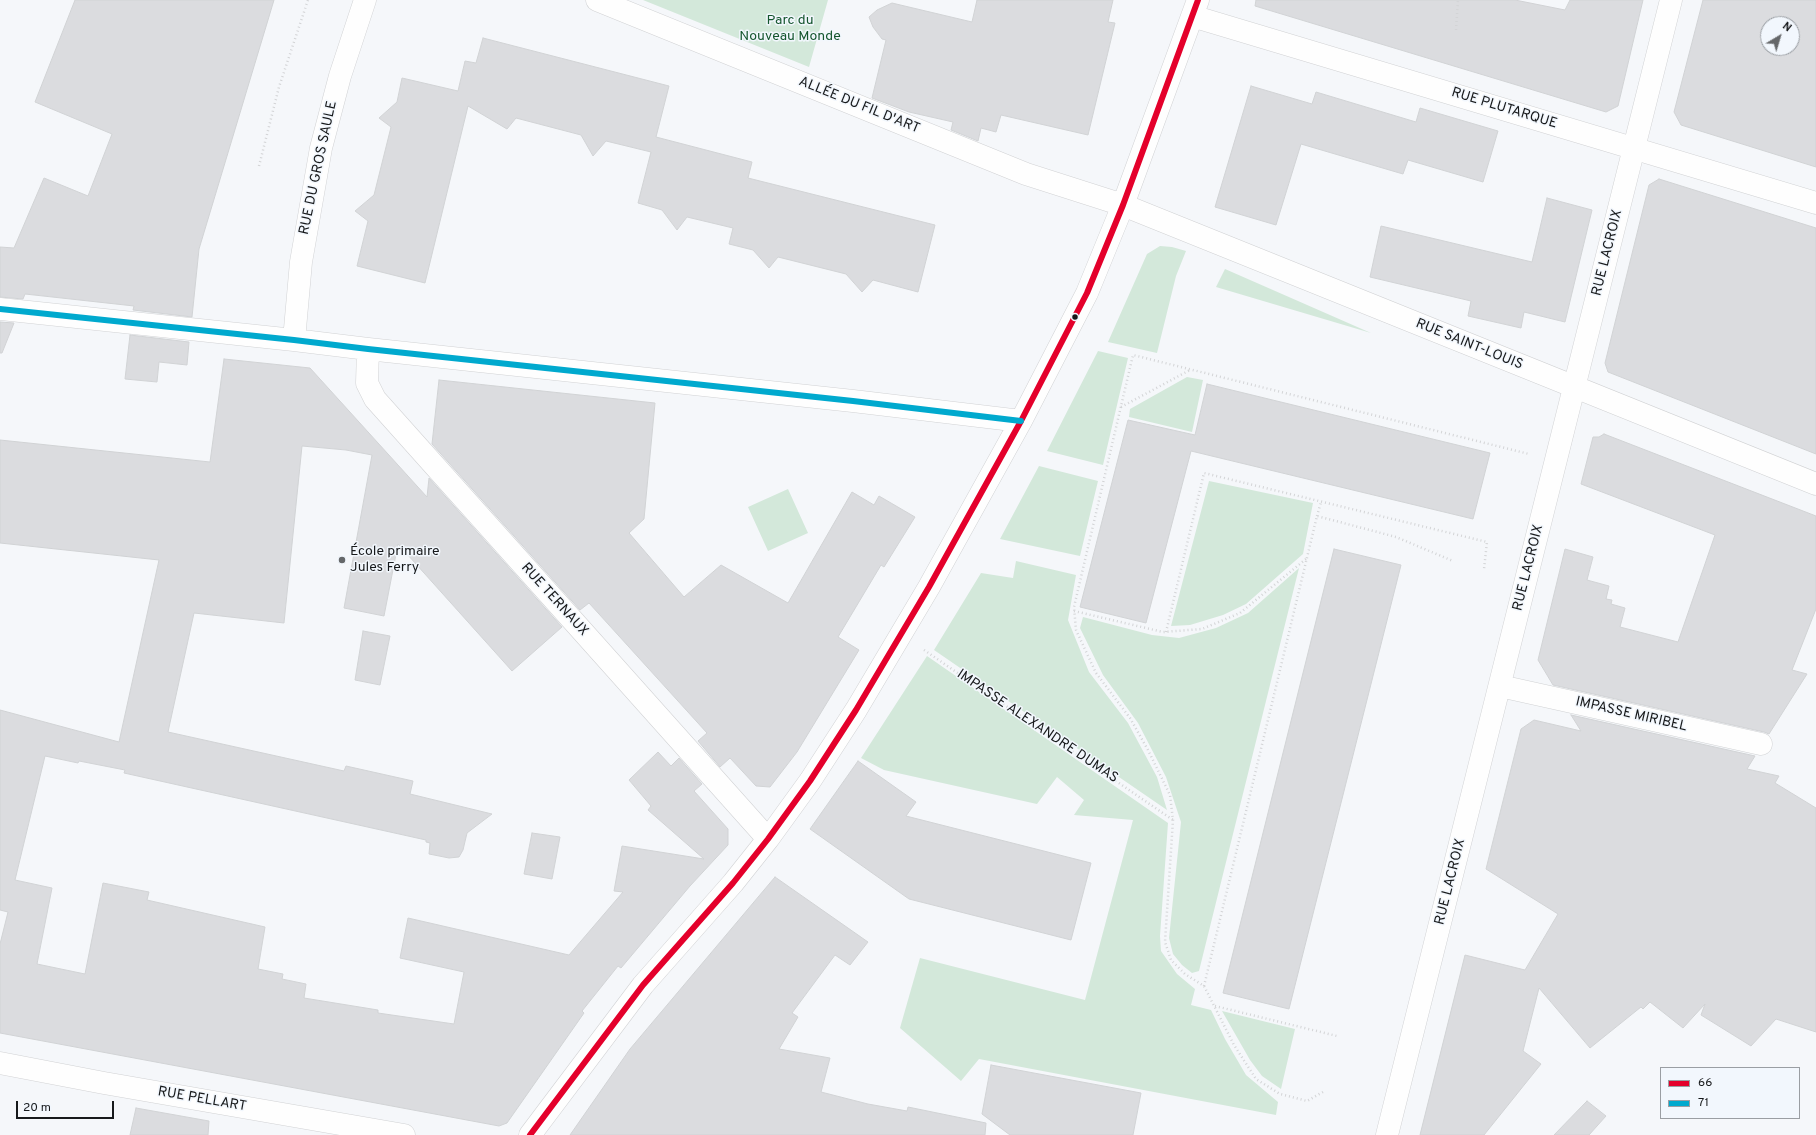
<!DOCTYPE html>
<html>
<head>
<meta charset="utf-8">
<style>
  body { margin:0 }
  #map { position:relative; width:1816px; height:1135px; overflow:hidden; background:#f5f7fa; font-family:Overpass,sans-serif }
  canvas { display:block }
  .legend { position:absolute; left:1660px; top:1067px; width:140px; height:52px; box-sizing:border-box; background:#f2f7fd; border:1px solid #9a9ea3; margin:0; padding:5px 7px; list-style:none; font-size:12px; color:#17191b }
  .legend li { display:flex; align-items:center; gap:8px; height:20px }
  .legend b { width:20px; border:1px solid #9a9ea3 }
  .north { position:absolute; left:1760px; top:16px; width:40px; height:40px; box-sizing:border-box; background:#f2f7fd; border:1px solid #9a9ea3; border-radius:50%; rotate:38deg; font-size:11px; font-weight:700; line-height:16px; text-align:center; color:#17191b }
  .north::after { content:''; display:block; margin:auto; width:14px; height:18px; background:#656769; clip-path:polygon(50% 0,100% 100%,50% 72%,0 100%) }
  .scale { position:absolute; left:16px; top:1101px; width:98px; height:18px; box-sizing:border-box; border:2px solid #17191b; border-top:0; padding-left:5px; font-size:12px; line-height:14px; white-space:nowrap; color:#17191b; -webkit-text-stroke:3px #f2f7fd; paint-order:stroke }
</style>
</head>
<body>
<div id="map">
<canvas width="1816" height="1135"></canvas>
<ul class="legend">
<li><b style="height:5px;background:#e4002b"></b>66</li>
<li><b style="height:5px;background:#00a9ce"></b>71</li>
</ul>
<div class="north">N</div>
<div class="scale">20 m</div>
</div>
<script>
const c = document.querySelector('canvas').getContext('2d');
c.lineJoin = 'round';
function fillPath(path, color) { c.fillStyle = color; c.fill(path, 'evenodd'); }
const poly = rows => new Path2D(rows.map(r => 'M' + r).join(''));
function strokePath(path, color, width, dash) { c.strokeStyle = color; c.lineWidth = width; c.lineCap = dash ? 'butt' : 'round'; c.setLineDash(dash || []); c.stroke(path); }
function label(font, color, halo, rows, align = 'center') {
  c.font = font + ' Overpass,sans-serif'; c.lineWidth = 3; c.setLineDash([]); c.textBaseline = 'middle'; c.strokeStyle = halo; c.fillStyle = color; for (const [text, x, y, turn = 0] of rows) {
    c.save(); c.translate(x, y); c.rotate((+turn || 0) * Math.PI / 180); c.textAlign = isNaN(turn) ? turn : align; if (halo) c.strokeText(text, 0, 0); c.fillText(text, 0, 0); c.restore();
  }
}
const green = poly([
  [643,0,828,0,809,67],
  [1160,246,1172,247,1186,251,1176,276,1157,353,1108,342,1147,254],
  [1225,269,1371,333,1216,287],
  [1098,351,1128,358,1103,465,1047,451],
  [1187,377,1203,380,1192,432,1129,417,1130,409],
  [1039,466,1098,481,1080,556,1000,539],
  [1209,481,1313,503,1303,554,1246,604,1223,615,1190,625,1171,626],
  [788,489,808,533,768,551,748,507],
  [1016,561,1076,575,1068,620,1089,672,1128,723,1157,777,1167,810,934,650,981,573,1013,578],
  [1299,568,1199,971,1192,973,1182,965,1173,954,1169,938,1181,822,1166,777,1138,723,1103,675,1080,628,1083,617,1152,635,1179,638,1216,628,1248,613],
  [927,656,1168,823,1160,936,1161,951,1177,974,1195,989,1191,1005,1211,1010,1225,1039,1246,1075,1278,1102,1276,1115,979,1059,961,1081,900,1028,920,958,1085,1000,1133,820,1074,815,1084,800,1057,777,1037,804,884,770,861,758],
  [1222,1011,1295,1029,1281,1089,1262,1076,1250,1060]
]);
const building = poly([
  [75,0,274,0,199,249,192,317,133,310,134,306,25,294,23,299,0,297,0,247,14,248,44,178,88,196,112,134,35,102,75,0],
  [977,0,1113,0,1108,22,1115,23,1088,135,1001,115,996,132,981,128,978,141,951,130,953,122,909,112,872,98,886,40,882,39,873,27,869,17,877,10,892,3,972,22,977,0],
  [1256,0,1515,0,1565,10,1570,0,1643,0,1618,106,1606,112,1255,6,1256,0],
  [1703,0,1816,0,1816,167,1681,125,1674,112,1703,0],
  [1768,24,1792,24,1792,48,1768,48,1768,24],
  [483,38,669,86,656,137,752,162,748,178,935,225,918,292,873,280,862,292,846,274,778,257,769,268,753,250,729,244,733,228,687,217,677,230,662,210,638,203,651,152,606,141,593,156,581,135,516,118,507,129,468,106,425,283,357,266,368,221,355,211,374,195,391,127,379,118,397,102,402,78,458,91,465,61,476,63,483,38],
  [1251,86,1312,104,1316,92,1416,122,1420,108,1498,131,1483,182,1408,160,1403,174,1301,144,1276,225,1215,207,1251,86],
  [1659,179,1816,228,1816,454,1608,372,1605,363,1649,185,1659,179],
  [1547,198,1592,210,1565,322,1524,312,1521,328,1468,316,1471,301,1370,277,1381,226,1532,262,1547,198],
  [0,322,14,323,2,353,0,353,0,322],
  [130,335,189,342,187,365,159,362,157,382,125,379,130,335],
  [224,359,310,368,427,497,429,478,562,627,512,671,398,544,384,616,344,608,372,455,346,450,302,446,284,623,194,613,168,732,344,771,346,766,413,781,410,794,492,814,467,833,463,850,459,857,449,858,429,854,430,843,426,842,426,840,124,773,125,770,79,761,78,763,45,756,15,880,52,888,37,964,85,974,103,883,149,892,147,900,265,927,258,969,283,974,282,979,306,984,304,998,378,1010,378,1013,454,1024,464,972,400,958,408,918,569,955,623,892,614,891,622,846,704,859,648,810,651,806,629,780,658,752,671,766,679,758,702,784,694,791,728,829,728,845,690,886,621,968,618,966,582,1011,584,1013,507,1123,499,1126,0,1033,0,944,8,912,0,910,0,710,119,742,159,560,0,543,0,440,210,462,224,359],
  [439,380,655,403,644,519,629,533,684,597,721,565,788,603,852,492,874,505,879,496,915,517,884,567,881,565,838,637,859,650,797,752,770,787,756,786,730,758,720,767,698,741,707,733,589,603,580,610,432,444,439,380],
  [1207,384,1490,453,1473,519,1191,451,1146,623,1080,607,1128,420,1195,435,1207,384],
  [1604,434,1816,516,1816,609,1792,670,1807,674,1769,734,1764,732,1553,685,1538,660,1565,549,1593,557,1587,580,1609,586,1606,599,1612,600,1611,604,1625,608,1620,627,1678,642,1715,535,1581,484,1593,437,1599,437,1604,434],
  [1334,549,1401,565,1289,1009,1223,993,1334,549],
  [363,631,390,636,380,685,355,680,363,631],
  [1571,715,1755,756,1747,769,1779,776,1775,783,1816,808,1816,1032,1776,1019,1751,1046,1701,1015,1705,1004,1683,1028,1650,1002,1643,1009,1641,1007,1590,1048,1539,988,1523,1051,1541,1064,1484,1135,1420,1135,1465,955,1525,970,1558,914,1486,869,1521,729,1534,720,1581,731,1571,715],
  [858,761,916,802,906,816,1091,863,1071,940,909,899,810,829,858,761],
  [532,833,560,837,552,879,524,874,532,833],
  [775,877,868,942,850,965,835,955,792,1013,798,1017,779,1049,830,1058,821,1092,868,1104,907,1111,908,1107,986,1123,985,1135,570,1135,630,1049,775,877],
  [991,1065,1141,1093,1133,1135,1010,1135,982,1114,991,1065],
  [1587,1101,1606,1116,1589,1135,1554,1135,1587,1101],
  [136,1108,209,1121,208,1135,130,1135,136,1108]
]);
const path = poly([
  [1456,30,1458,0],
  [259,166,279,87,308,0],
  [1121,407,1190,370],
  [1317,516,1321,502],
  [1074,611,1163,632,1202,629,1240,613,1306,559],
  [1166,632,1204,473,1487,542,1484,569],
  [924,650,1173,820],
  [1204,986,1317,516,1396,537,1453,561],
  [1215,1006,1337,1036],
  [1323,1092,1307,1101,1280,1094,1256,1079,1234,1045,1204,986,1185,974,1171,960,1165,942,1173,820,1170,795,1148,750,1130,718,1096,673,1076,630,1074,607,1133,355,1529,454]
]);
const minor = poly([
  [597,0,1026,174,1123,205,1816,484],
  [1192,16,1816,203],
  [0,309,294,340,368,349,853,401,1021,421],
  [294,340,301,262,321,148,340,76,365,0],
  [368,349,367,383,375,399,768,839],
  [1500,686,1761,744],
  [0,1063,104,1083,404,1135],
  [530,1135,643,985,733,883,768,839,810,781,856,710,929,587,1021,421,1087,293,1123,205,1198,0],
  [1387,1135,1671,0]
]);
const bus1 = poly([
  [530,1135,643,985,733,883,768,839,810,781,856,710,929,587,1021,421,1087,293,1123,205,1198,0]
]);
const bus2 = poly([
  [0,309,294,340,368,349,853,401,1021,421]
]);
const markers = [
  [1075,317,3.5,"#17191b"],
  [342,560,4,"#656769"]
];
const parkNames = [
  ["Parc du",790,21],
  ["Nouveau Monde",790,37]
];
const streetNames = [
  ["ALLÉE DU FIL D'ART",859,106,22],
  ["RUE PLUTARQUE",1504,109,17],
  ["RUE DU GROS SAULE",319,168,-78],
  ["RUE LACROIX",1608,253,-76],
  ["RUE SAINT-LOUIS",1469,345,22],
  ["RUE LACROIX",1529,568,-76],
  ["RUE TERNAUX",554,600,48],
  ["IMPASSE MIRIBEL",1631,715,13],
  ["IMPASSE ALEXANDRE DUMAS",1037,727,34],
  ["RUE LACROIX",1451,882,-76],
  ["RUE PELLART",202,1100,10]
];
const poiNames = [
  ["École primaire",350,552],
  ["Jules Ferry",350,568]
];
fillPath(green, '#d3e8da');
fillPath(building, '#dbdcdf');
strokePath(building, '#d1d3d5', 1);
strokePath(minor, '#d1d2d4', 23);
strokePath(path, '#d3d4d6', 2.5, [1, 3]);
strokePath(minor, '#fefefe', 22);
strokePath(bus1, '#e4002b', 6);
strokePath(bus2, '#00a9ce', 6);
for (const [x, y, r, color] of markers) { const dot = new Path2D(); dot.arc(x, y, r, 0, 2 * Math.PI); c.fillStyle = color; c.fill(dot); strokePath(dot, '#f2f7fd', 1.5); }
label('14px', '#15562e', '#f2f7fd', parkNames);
label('14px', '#17191b', '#f2f7fd', streetNames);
label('14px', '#17191b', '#f2f7fd', poiNames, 'left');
</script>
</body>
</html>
